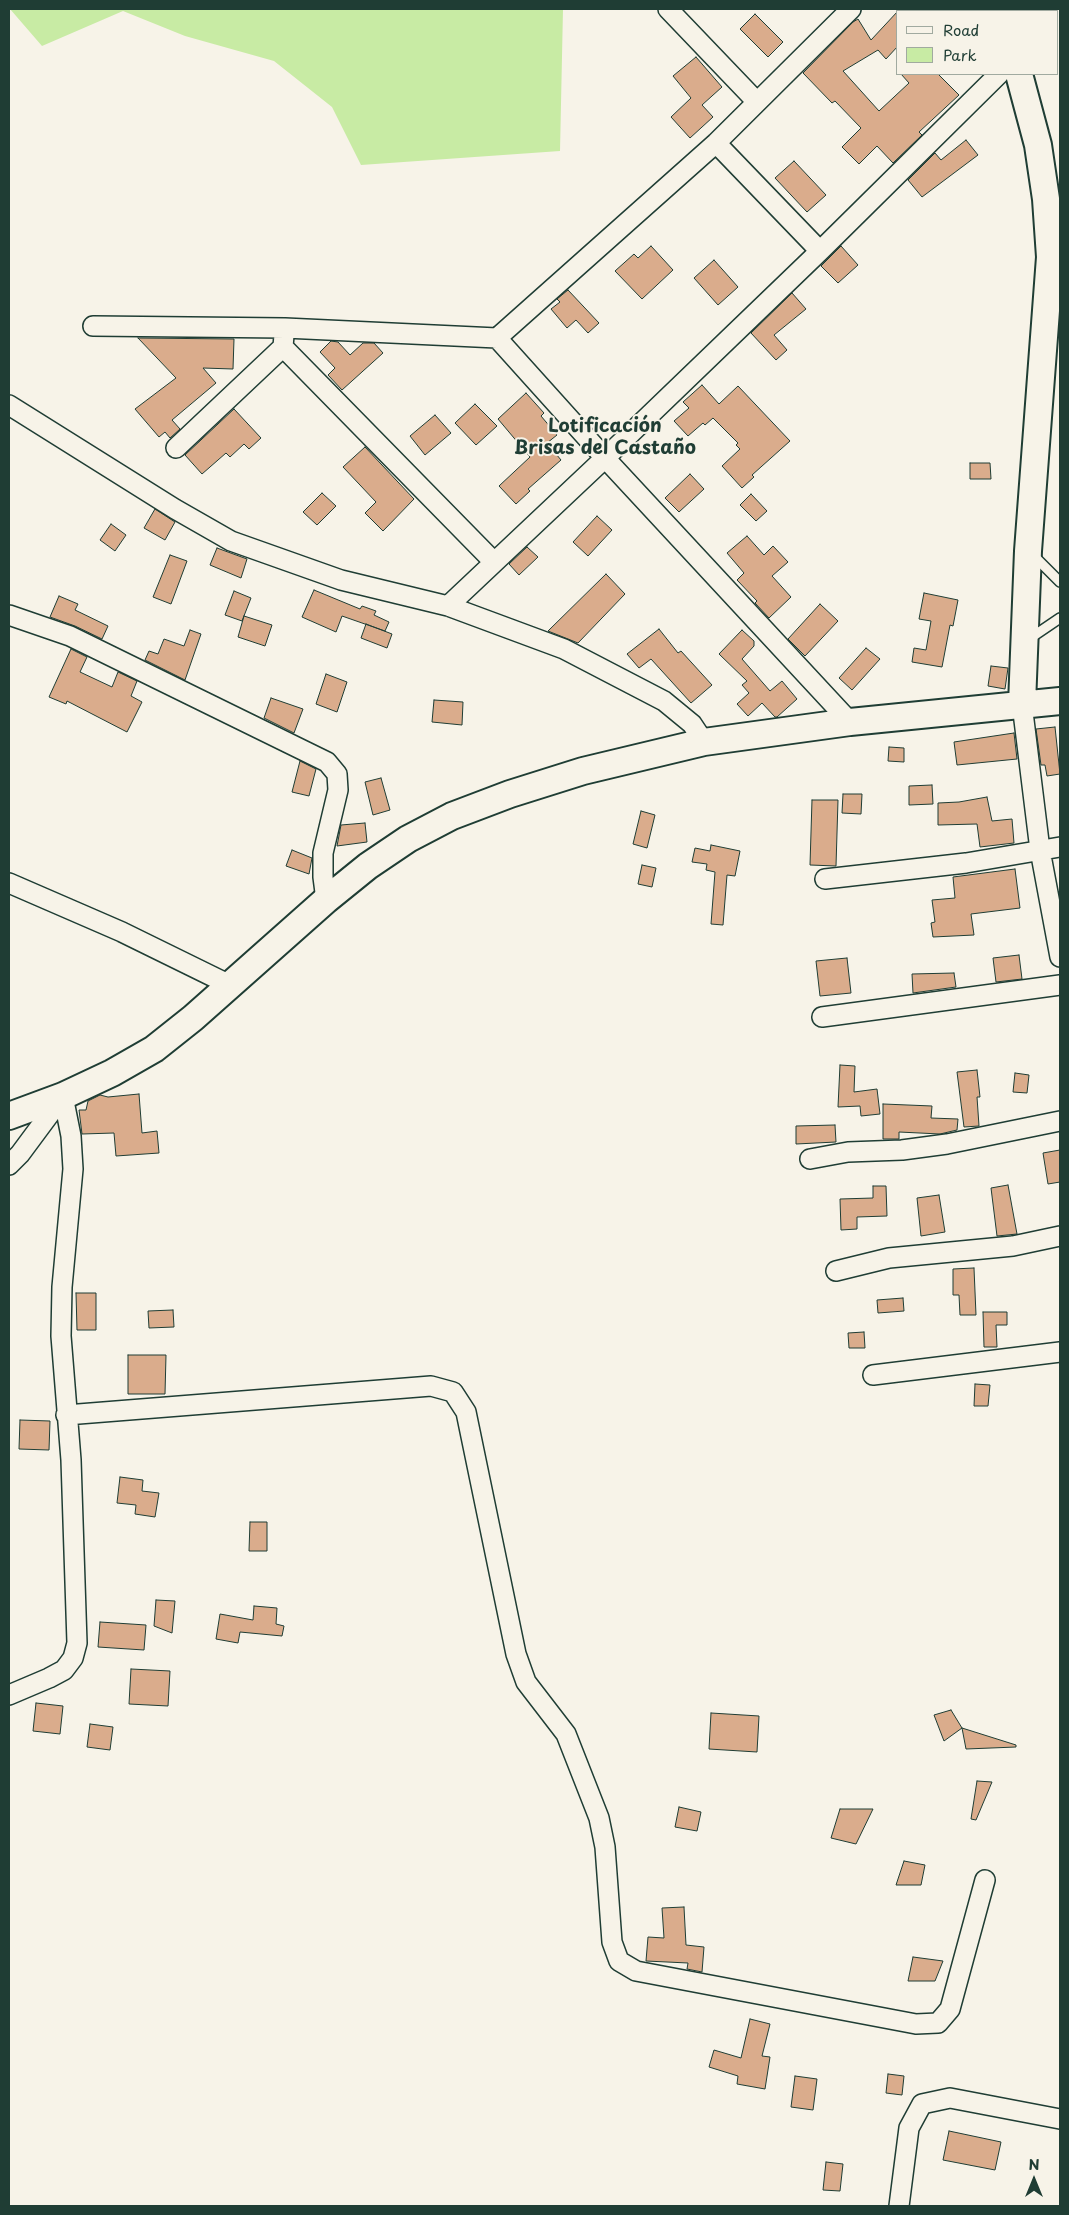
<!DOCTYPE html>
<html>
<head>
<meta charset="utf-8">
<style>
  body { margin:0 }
  #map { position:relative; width:1069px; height:2215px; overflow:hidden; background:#f7f3e8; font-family:"Playpen Sans",sans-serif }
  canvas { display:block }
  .frame { position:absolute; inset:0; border:10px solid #1f3d34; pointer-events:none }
  .legend { position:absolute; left:896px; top:10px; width:162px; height:65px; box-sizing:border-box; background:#f7f3e8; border:1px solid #a1aaa0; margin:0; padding:6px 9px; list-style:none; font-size:15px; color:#1f3d34 }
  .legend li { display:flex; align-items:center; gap:10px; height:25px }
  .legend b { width:25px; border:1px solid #a1aaa0 }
  .north { position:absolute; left:1009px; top:2155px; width:50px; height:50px; -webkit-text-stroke:4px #f7f3e8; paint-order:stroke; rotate:0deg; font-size:14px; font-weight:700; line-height:20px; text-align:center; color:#1f3d34 }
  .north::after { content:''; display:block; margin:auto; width:18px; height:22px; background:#1f3d34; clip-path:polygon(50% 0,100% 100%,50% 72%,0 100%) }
</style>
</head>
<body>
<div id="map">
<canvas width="1069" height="2215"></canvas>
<div class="frame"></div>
<ul class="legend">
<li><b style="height:6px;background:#f7f3e8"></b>Road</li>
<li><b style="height:14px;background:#c8eba4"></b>Park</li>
</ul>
<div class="north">N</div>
</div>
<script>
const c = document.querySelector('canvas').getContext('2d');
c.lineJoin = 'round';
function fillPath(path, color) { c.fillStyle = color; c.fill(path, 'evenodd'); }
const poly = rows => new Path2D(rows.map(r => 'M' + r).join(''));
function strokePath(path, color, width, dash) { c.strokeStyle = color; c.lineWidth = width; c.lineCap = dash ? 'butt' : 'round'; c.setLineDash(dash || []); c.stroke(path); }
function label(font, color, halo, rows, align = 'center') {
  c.font = font + ' "Playpen Sans",sans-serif'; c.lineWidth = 4; c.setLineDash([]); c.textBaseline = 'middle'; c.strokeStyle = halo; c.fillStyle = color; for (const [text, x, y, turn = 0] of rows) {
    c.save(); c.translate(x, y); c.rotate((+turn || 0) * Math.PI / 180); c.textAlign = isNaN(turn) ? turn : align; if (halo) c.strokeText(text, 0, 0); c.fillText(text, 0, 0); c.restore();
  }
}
const green = poly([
  [10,9,563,9,560,151,361,165,332,107,274,61,185,36,123,11,42,46]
]);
const building = poly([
  [898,11,898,46,886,59,878,50,843,71,879,111,909,83,901,74,938,74,959,95,919,132,922,135,893,163,877,146,859,164,842,147,861,128,835,101,832,103,803,73,853,22,858,19,871,40,898,11],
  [755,14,783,42,768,57,740,29,755,14],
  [696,57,722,87,702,105,713,117,690,138,671,117,691,98,673,76,696,57],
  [966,140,978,155,922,197,908,180,935,153,941,160,966,140],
  [794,161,826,195,807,212,775,178,794,161],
  [651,246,673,270,642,299,615,271,634,254,638,258,651,246],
  [841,246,858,265,838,283,821,266,841,246],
  [714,260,738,287,718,305,694,278,714,260],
  [568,290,599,323,588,333,576,320,567,328,551,309,560,302,557,299,568,290],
  [792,293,806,309,774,335,787,350,776,360,751,333,792,293],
  [138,338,234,339,233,369,203,368,216,383,172,420,180,429,170,438,165,432,159,437,135,409,176,378,138,338],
  [331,341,338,342,350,355,363,343,374,343,383,353,342,390,328,375,335,368,320,352,331,341],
  [702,385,719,404,738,386,790,441,752,475,754,477,742,488,722,466,740,449,736,445,738,443,713,418,705,425,703,423,688,436,674,421,689,408,683,402,702,385],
  [526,393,544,413,541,416,557,435,547,443,561,460,528,489,530,491,516,504,499,486,530,457,498,419,526,393],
  [475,404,497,426,476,445,455,423,475,404],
  [234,409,261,438,249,449,244,444,230,457,226,453,202,474,185,455,234,409],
  [435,415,451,433,425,455,410,436,435,415],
  [365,447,414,499,383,531,365,513,376,502,343,467,365,447],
  [970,463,990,463,991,479,970,479,970,463],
  [690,474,704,489,679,512,665,498,690,474],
  [322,493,336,506,317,525,303,512,322,493],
  [751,494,767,511,756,521,740,505,751,494],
  [155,509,175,522,165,540,144,528,155,509],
  [597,516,612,530,588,556,573,542,597,516],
  [111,524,126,535,115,551,100,540,111,524],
  [747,536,764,555,773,546,788,562,772,576,791,597,769,618,755,603,757,601,737,580,744,573,727,553,747,536],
  [527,547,538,557,519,575,509,564,527,547],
  [217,548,247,559,241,578,210,565,217,548],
  [170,555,187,561,171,604,153,597,170,555],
  [606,574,625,594,578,643,548,631,606,574],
  [314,590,360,609,362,606,376,611,374,615,389,622,385,631,342,616,336,632,302,617,314,590],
  [234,591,251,598,242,621,225,615,234,591],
  [924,593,958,600,953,626,950,625,942,667,912,662,914,648,926,650,931,621,919,619,924,593],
  [59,596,78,604,75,610,108,626,102,639,75,626,50,617,59,596],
  [820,604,838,621,805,656,788,639,820,604],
  [244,616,272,625,265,646,238,637,244,616],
  [366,624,392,634,387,648,361,638,366,624],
  [659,629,678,653,681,651,712,685,691,703,651,659,639,668,627,654,659,629],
  [190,630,201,634,185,680,145,660,149,651,158,654,164,639,184,646,190,630],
  [742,630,754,641,754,646,742,659,770,691,782,681,797,699,777,717,775,717,762,703,748,716,737,704,749,693,742,685,747,681,719,654,742,630],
  [866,648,880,659,852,690,839,678,866,648],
  [71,649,87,657,80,672,112,687,118,672,137,681,131,696,142,702,127,732,67,701,66,704,49,697,71,649],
  [991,666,1008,668,1005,689,988,686,991,666],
  [326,674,347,682,337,712,316,704,326,674],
  [271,698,303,709,294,733,264,718,271,698],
  [434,700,463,702,462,725,432,722,434,700],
  [1055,727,1060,774,1047,776,1045,765,1041,765,1036,729,1055,727],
  [1014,733,1017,759,957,765,954,742,1014,733],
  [889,747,904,748,904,762,888,761,889,747],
  [300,761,316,769,309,796,292,792,300,761],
  [381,778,390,810,373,815,365,782,381,778],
  [932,785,933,804,909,805,909,786,932,785],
  [843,794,862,794,861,814,842,813,843,794],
  [987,797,992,821,1012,819,1014,843,980,847,977,824,938,825,938,803,959,802,987,797],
  [812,800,838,800,836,866,810,865,812,800],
  [641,811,655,815,647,848,633,844,641,811],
  [365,823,367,842,337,846,341,825,365,823],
  [711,845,740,851,735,876,727,875,723,925,711,924,715,872,706,870,707,864,692,862,695,848,710,851,711,845],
  [292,850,312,858,309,874,286,866,292,850],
  [642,865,656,868,652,887,638,884,642,865],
  [1015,869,1020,908,971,914,974,935,933,937,931,923,935,922,932,900,955,898,953,877,1015,869],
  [1019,955,1022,979,996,982,993,958,1019,955],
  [847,958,851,993,820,996,816,961,847,958],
  [954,973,956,987,913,993,912,974,954,973],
  [840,1065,855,1066,854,1092,877,1089,880,1114,861,1116,860,1106,838,1107,840,1065],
  [977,1070,980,1097,977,1097,979,1126,964,1127,957,1072,977,1070],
  [1015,1073,1029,1075,1027,1093,1013,1092,1015,1073],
  [139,1094,142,1133,157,1131,159,1153,116,1156,114,1133,82,1134,79,1110,86,1110,88,1101,100,1095,108,1097,139,1094],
  [883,1104,932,1106,931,1118,958,1119,957,1130,940,1134,899,1132,899,1139,883,1139,883,1104],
  [835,1125,836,1142,796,1144,796,1126,835,1125],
  [1060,1150,1060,1182,1048,1184,1043,1153,1060,1150],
  [1008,1185,1017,1234,997,1236,991,1188,1008,1185],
  [873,1186,886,1186,887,1216,857,1217,857,1229,841,1230,840,1199,873,1198,873,1186],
  [939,1195,945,1232,921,1236,917,1198,939,1195],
  [974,1268,976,1315,960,1315,959,1295,953,1295,953,1269,974,1268],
  [76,1293,96,1293,96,1330,77,1330,76,1293],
  [903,1298,904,1311,878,1313,877,1300,903,1298],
  [173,1310,174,1327,149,1328,148,1311,173,1310],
  [983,1312,1007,1312,1007,1325,996,1325,997,1347,984,1347,983,1312],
  [864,1332,865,1348,849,1348,848,1333,864,1332],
  [128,1355,166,1355,165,1394,128,1394,128,1355],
  [975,1384,990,1385,988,1406,974,1406,975,1384],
  [20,1420,50,1421,49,1450,19,1449,20,1420],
  [120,1477,143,1480,142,1491,159,1493,155,1517,135,1514,136,1505,117,1503,120,1477],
  [250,1522,267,1522,267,1551,249,1551,250,1522],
  [156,1600,175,1601,172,1633,154,1626,156,1600],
  [254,1606,277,1608,276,1624,284,1626,282,1636,240,1632,238,1643,216,1639,220,1614,253,1620,254,1606],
  [100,1622,146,1625,144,1650,98,1647,100,1622],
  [131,1669,170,1671,168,1706,129,1704,131,1669],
  [36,1703,63,1706,60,1734,33,1731,36,1703],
  [951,1710,962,1728,944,1741,934,1715,951,1710],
  [711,1713,759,1716,757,1752,709,1749,711,1713],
  [90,1724,113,1727,110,1750,87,1747,90,1724],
  [962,1728,1016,1745,1016,1747,966,1749,962,1728],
  [977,1781,992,1782,976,1820,971,1819,977,1781],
  [679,1807,701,1812,697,1831,675,1827,679,1807],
  [840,1809,873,1809,856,1844,831,1838,840,1809],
  [904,1861,925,1865,921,1885,896,1885,904,1861],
  [684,1907,686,1945,704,1947,702,1972,687,1969,688,1963,646,1961,648,1937,664,1938,662,1908,684,1907],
  [913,1957,943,1961,935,1981,908,1981,913,1957],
  [750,2019,770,2024,762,2056,770,2057,765,2089,737,2084,738,2076,709,2067,714,2050,741,2058,750,2019],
  [888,2074,904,2076,902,2095,886,2093,888,2074],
  [795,2076,817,2079,813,2110,791,2107,795,2076],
  [949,2131,1001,2142,995,2170,943,2160,949,2131],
  [826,2162,843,2164,840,2191,823,2190,826,2162]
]);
const lane = poly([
  [1034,556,1060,582],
  [1029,639,1060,618]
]);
const street = poly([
  [668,9,757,102],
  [716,143,820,251],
  [93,326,285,328,497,338,716,143,851,9],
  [497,338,605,458,850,722],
  [283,347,493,561],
  [9,405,175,509,231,541,341,580,448,606,564,649,664,701,692,724,704,742],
  [176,448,283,347,284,335],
  [448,606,605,458,820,251,999,74],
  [9,615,70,636,327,762,337,774,338,790,323,853,323,877,326,900],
  [1022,704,1040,850,1060,957],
  [825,879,966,863,1060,847],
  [9,883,122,932,230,985],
  [822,1017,1060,985],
  [810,1159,848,1152,902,1150,947,1144,1060,1121],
  [9,1165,20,1154,63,1096],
  [836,1271,889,1258,1013,1246,1060,1236],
  [873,1375,1060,1352],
  [66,1415,431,1386,453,1392,466,1412,516,1654,526,1682,566,1734,599,1818,605,1847,612,1942,619,1961,636,1971,916,2024,938,2023,950,2009,985,1880],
  [9,1695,49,1678,64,1670,73,1658,77,1643,71,1460,61,1336,62,1287,73,1169,71,1136,63,1096],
  [899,2206,909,2128,922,2104,950,2098,1060,2119]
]);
const secondary = poly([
  [1002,9,1003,11],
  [1019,74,1038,145,1046,199,1050,257,1028,551,1022,704],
  [9,1116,63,1096,112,1073,154,1049,193,1018,326,900,368,866,408,839,452,816,510,794,583,771,704,742,850,722,1060,701]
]);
const neighbourhoodNames = [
  ["Lotificación",605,427],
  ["Brisas del Castaño",605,449]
];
fillPath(green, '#c8eba4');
fillPath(building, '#daac8c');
strokePath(building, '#1f3d34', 1);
strokePath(lane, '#1f3d34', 12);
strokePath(street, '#1f3d34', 22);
strokePath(secondary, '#1f3d34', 30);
strokePath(lane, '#f7f3e8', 9);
strokePath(street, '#f7f3e8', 19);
strokePath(secondary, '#f7f3e8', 26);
label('bold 19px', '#1f3d34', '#f7f3e8', neighbourhoodNames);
</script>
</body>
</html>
